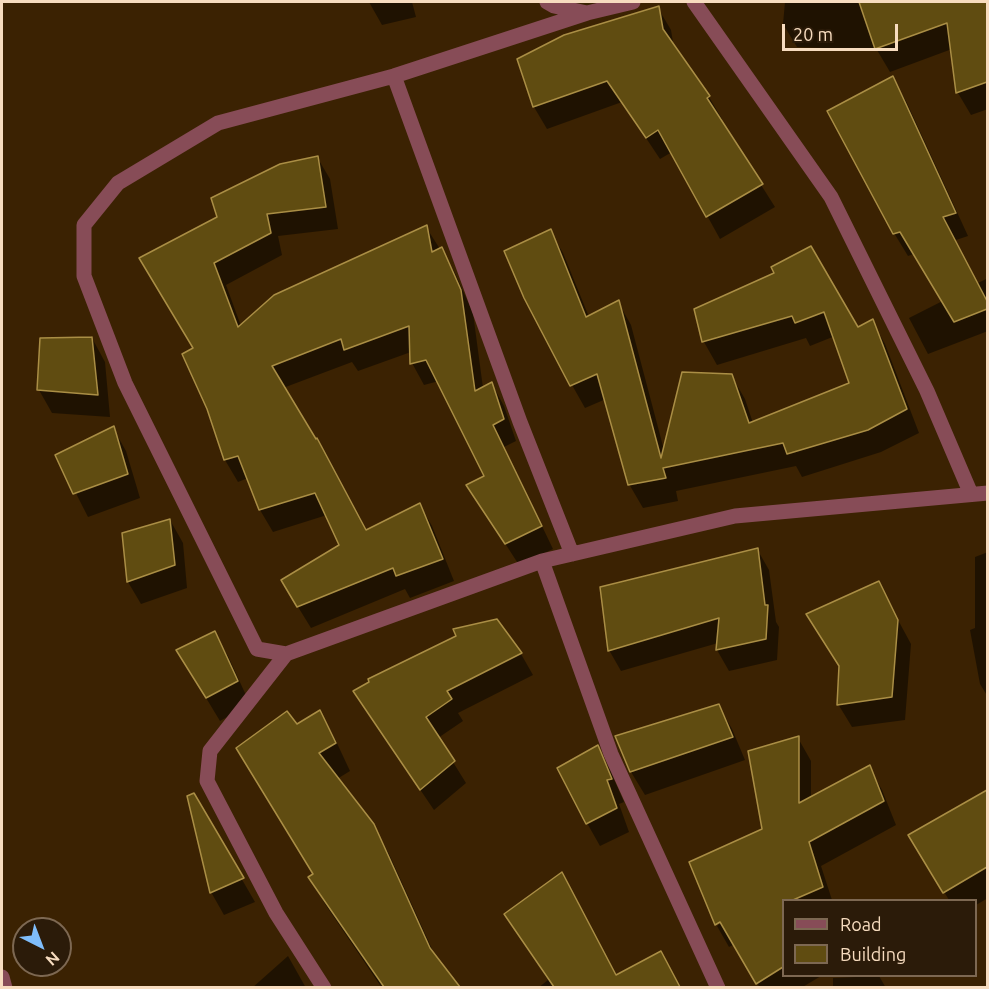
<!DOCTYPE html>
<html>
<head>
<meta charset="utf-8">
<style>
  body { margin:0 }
  #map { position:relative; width:989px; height:989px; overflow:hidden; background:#3b2202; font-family:Ubuntu,sans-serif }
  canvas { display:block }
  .frame { position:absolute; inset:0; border:3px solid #f7dcbf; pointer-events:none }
  .legend { position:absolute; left:782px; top:899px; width:195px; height:78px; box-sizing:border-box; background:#2b1b09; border:2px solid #7d6852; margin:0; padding:8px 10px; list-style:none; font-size:18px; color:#f7dcbf }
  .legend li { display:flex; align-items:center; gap:12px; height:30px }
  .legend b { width:30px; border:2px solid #7d6852 }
  .north { position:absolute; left:12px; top:917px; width:60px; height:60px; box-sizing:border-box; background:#2b1b09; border:2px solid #7d6852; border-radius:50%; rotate:138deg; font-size:16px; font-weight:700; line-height:24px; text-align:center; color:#f7dcbf }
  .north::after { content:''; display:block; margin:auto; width:21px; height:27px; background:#7fbdfa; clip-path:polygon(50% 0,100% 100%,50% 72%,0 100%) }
  .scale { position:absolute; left:782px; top:24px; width:116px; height:27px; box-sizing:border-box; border:3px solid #f7dcbf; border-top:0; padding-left:8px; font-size:18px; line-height:21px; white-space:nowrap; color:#f7dcbf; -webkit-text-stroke:4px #2b1b09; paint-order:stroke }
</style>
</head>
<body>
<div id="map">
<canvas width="989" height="989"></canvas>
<div class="frame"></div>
<ul class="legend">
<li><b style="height:8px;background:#874c57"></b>Road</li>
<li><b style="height:16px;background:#604c11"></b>Building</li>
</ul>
<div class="north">N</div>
<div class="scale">20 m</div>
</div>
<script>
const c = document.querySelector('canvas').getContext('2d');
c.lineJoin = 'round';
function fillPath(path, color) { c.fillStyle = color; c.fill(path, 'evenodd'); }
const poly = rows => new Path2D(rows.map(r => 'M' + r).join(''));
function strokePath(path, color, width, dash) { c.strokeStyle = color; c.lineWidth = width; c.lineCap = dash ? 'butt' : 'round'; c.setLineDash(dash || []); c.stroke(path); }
const shadow = poly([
  [369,2,412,2,416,17,382,25],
  [785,2,988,2,988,109,971,115,958,93,952,49,890,72,877,50,797,47,783,24],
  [658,8,671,30,674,48,709,97,722,119,720,120,775,207,720,239,672,152,660,159,622,102,547,129,534,107,519,60],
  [893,78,906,101,968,236,908,256,894,233],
  [317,157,330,179,338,229,278,236,282,255,226,285,241,326,426,227,454,271,473,313,483,388,492,384,504,406,516,441,504,447,553,549,519,565,468,486,486,476,439,381,424,385,412,363,411,352,358,371,352,362,283,388,366,532,420,505,432,526,454,581,410,598,405,589,311,628,295,602,341,546,327,515,273,532,260,510,248,478,238,482,225,460,208,409,194,348,219,218],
  [550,231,563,253,589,317,618,302,631,325,664,450,731,375,745,399,753,423,851,383,835,336,810,346,806,338,717,365,704,342,696,309,776,274,857,329,872,321,885,344,919,433,881,452,802,477,796,466,676,491,678,501,643,508,629,484,606,399,585,408,572,385],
  [988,278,988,331,928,354,909,318],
  [92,338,105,362,110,417,52,413,39,390],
  [113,428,126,451,140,498,88,517,57,456],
  [170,520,183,543,187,588,141,604,128,582],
  [757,549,769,570,776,622,779,627,777,660,729,671,717,650,718,643,621,671,609,650],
  [988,552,988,697,980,684,970,630,975,628,975,557],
  [878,583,911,644,905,720,852,727,838,704],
  [496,621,521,654,533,675,458,713,463,721,438,738,466,783,434,810,368,713],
  [214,633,228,656,250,704,220,721,191,673],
  [719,706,732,729,745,760,645,795,631,772,617,737],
  [320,712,335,739,350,771,337,779,373,825,389,854,437,960,458,988,382,988,325,904,310,877,314,875,296,726],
  [798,738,811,761,811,798,869,767,882,790,896,825,821,866,832,900,784,900,784,976,821,976,801,988,760,988,735,944,729,947,717,926,727,919,717,922,716,925,691,863,764,830],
  [597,747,610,770,624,802,619,804,629,832,600,846,587,823],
  [988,792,988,898,976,905,976,900,949,900,910,835],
  [193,795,255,902,224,915,211,892],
  [562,874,617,976,660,953,680,988,538,988,548,980,506,914],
  [288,956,306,988,252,988],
  [879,976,886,988,833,988,833,978]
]);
const building = poly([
  [859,2,987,2,987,82,956,93,947,23,875,49,859,2],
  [659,6,663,29,710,96,707,98,763,184,706,217,658,130,646,138,607,81,533,107,517,59,564,35,659,6],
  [893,76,956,213,943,217,987,301,987,309,954,322,900,232,893,234,827,111,893,76],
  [318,156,326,207,267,214,271,233,214,263,238,327,274,295,427,225,432,252,442,247,461,290,475,391,492,382,504,419,493,425,542,526,505,544,466,485,484,476,426,360,410,364,409,326,344,350,341,339,272,366,316,439,317,438,366,530,420,503,443,559,396,576,393,568,297,607,281,580,339,545,315,493,259,510,238,456,224,460,207,409,182,354,193,348,139,258,217,217,211,198,280,164,318,156],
  [551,229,586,317,619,300,661,458,682,372,732,374,749,423,849,383,824,312,795,323,792,316,702,342,694,309,774,273,771,267,811,246,858,327,873,319,907,409,868,430,787,454,783,443,663,468,666,478,628,485,597,374,570,386,524,298,504,251,551,229],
  [92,337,98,395,37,390,40,338,92,337],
  [114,426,128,474,73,494,55,455,114,426],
  [170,519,175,565,127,582,122,533,170,519],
  [758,548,765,605,768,605,766,639,716,650,719,618,608,651,600,587,758,548],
  [879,581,898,620,892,697,837,705,839,666,806,614,879,581],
  [497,619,522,653,447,691,452,699,426,717,455,761,420,790,353,691,369,682,368,679,456,636,453,629,497,619],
  [215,631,238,681,206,698,176,650,215,631],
  [719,704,733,737,630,772,615,736,719,704],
  [320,710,336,743,319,753,374,824,430,948,460,987,384,987,308,877,313,874,236,748,287,711,297,724,320,710],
  [799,736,799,803,870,765,884,801,809,842,823,887,793,900,783,900,783,967,756,984,720,922,715,925,689,862,762,829,748,751,799,736],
  [598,745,612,779,607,780,617,808,586,824,557,768,598,745],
  [987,790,987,867,943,893,908,835,987,790],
  [194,793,244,878,210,893,187,796,194,793],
  [562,872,616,975,661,951,680,987,554,987,504,914,562,872]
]);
const lane = poly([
  [2,977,5,988]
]);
const street = poly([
  [547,2,554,6,587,13,633,2],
  [694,2,831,197,927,391,971,494],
  [587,13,394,76,218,123,118,183,84,225,84,276,125,383,257,649,286,654,542,561,735,516,988,493],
  [394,76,520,422,572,554],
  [542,561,611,754,718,988],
  [286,654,210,751,207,781,276,913,324,988]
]);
fillPath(shadow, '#0007');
fillPath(building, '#604c11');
strokePath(building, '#aa8e45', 1.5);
strokePath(lane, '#874c57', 15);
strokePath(street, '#874c57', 15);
</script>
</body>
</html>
